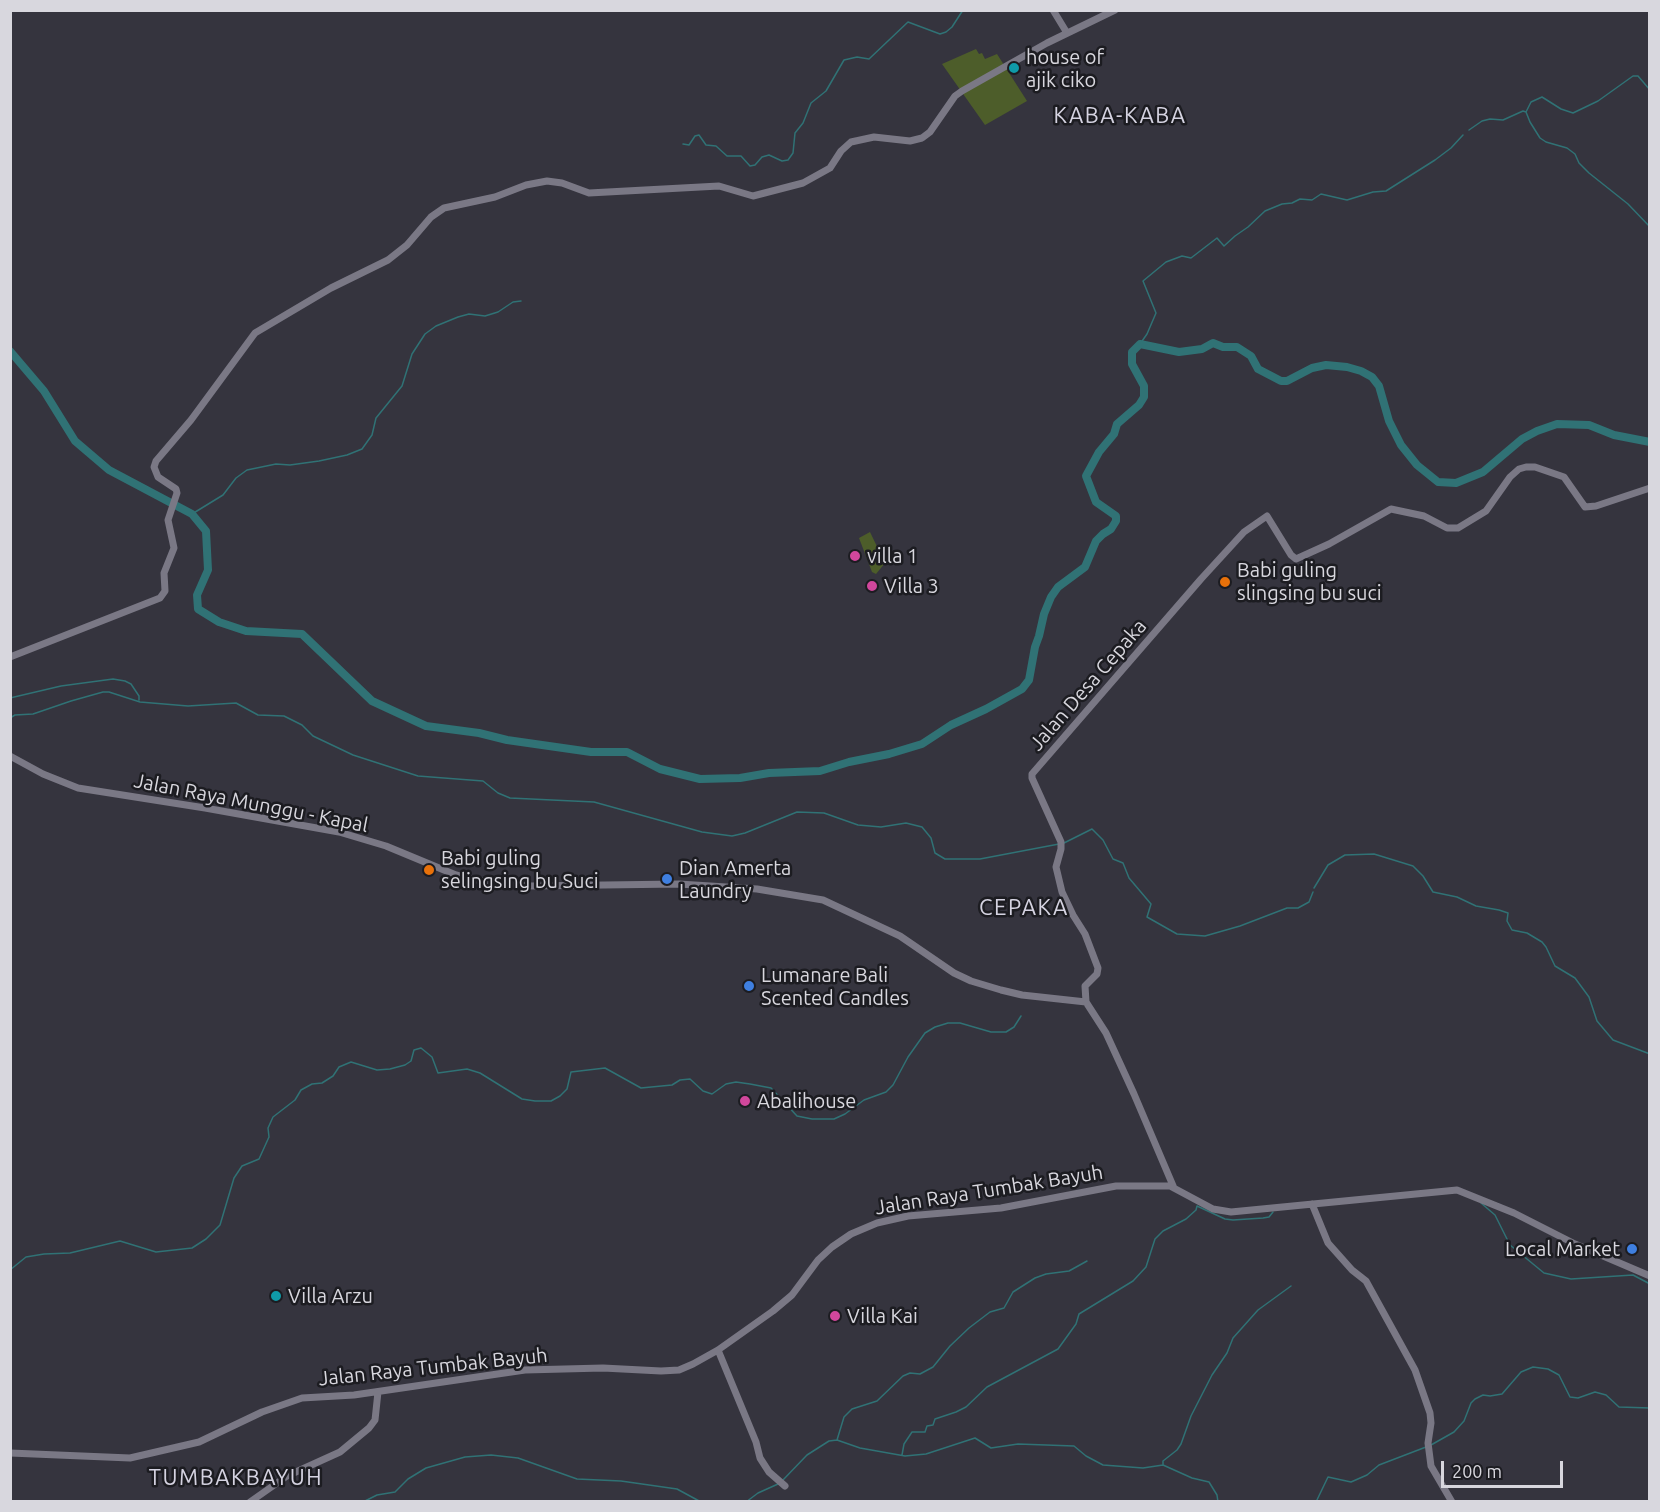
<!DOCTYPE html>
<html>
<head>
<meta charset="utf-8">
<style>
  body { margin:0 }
  #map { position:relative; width:1660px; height:1512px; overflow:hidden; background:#35343e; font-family:Ubuntu,sans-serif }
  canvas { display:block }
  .frame { position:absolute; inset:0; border:12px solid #d8d7de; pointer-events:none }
  .scale { position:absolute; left:1441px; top:1461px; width:122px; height:27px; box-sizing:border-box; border:3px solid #d8d7de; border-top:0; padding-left:8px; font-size:18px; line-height:21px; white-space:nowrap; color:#d8d7de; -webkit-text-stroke:4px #1c1c21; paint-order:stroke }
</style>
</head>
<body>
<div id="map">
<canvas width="1660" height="1512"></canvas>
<div class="frame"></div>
<div class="scale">200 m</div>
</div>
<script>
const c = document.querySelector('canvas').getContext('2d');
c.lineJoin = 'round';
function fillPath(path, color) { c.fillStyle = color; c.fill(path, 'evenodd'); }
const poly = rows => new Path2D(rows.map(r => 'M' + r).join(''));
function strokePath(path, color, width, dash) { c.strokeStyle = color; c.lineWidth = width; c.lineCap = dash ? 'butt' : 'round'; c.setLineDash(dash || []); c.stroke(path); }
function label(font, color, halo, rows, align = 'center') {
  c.font = font + ' Ubuntu,sans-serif'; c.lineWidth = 5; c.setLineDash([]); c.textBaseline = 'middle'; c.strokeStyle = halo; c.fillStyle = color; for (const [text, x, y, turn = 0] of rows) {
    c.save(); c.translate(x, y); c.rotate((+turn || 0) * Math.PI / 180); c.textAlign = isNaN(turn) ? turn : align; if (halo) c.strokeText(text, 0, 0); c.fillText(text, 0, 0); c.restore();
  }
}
const green = poly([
  [976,49,979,54,982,53,985,59,997,54,1027,101,985,125,942,64],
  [870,532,885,563,876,574,872,572,859,538]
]);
const stream = poly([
  [1526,112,1531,102,1542,97,1561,109,1573,113,1598,101,1633,76,1638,76,1650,90],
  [1469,130,1482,121,1490,119,1503,120,1523,111,1526,112,1530,122,1540,138,1546,142,1567,148,1575,154,1579,163,1589,173,1628,204,1650,227],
  [683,144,689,145,695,136,699,135,706,145,716,146,727,156,741,156,750,166,755,165,762,157,769,155,782,161,788,160,793,153,795,133,803,123,811,103,826,91,844,60,857,57,869,59,908,22,940,34,946,32,952,27,963,10],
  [1140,344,1147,334,1156,313,1143,281,1166,262,1182,256,1191,258,1217,238,1224,246,1235,236,1248,227,1265,211,1282,204,1292,203,1300,199,1312,200,1321,194,1347,200,1373,192,1386,191,1435,160,1451,148,1463,135],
  [192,514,223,495,236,478,247,470,276,464,290,465,319,461,347,455,362,449,372,435,376,418,402,386,412,354,425,334,436,326,458,317,469,314,485,316,498,312,513,302,521,301],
  [10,698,61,686,113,679,125,681,131,684,139,696,139,700],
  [10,718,15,715,33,714,71,701,103,692,109,692,140,702,188,706,236,703,258,715,284,716,302,725,313,736,353,755,418,776,483,781,498,793,510,798,594,802,702,832,732,836,745,833,797,812,824,813,858,825,881,827,906,823,922,827,931,838,935,853,945,859,980,859,1059,844],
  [1064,843,1092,829,1103,840,1113,859,1123,863,1129,878,1151,904,1147,917,1177,934,1205,936,1240,926,1287,908,1298,908,1309,902,1313,892],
  [1314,888,1328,865,1345,855,1374,854,1413,866,1423,876,1433,892,1457,897,1476,906,1499,910,1508,913,1507,921,1512,930,1527,933,1542,942,1546,947,1555,966,1575,978,1589,997,1597,1021,1613,1040,1650,1054],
  [1481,1203,1495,1215,1510,1245,1544,1273,1571,1279,1633,1275,1650,1284],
  [10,1270,26,1257,44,1254,70,1253,120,1241,156,1252,192,1248,206,1239,220,1225,234,1178,242,1166,259,1159,269,1137,268,1128,273,1117,295,1100,301,1090,312,1084,322,1083,333,1076,339,1067,351,1062,377,1070,390,1069,405,1065,411,1061,414,1050,421,1048,432,1057,438,1073,467,1069,480,1073,522,1099,535,1101,551,1101,560,1096,567,1089,571,1072,605,1068,641,1088,672,1085,680,1080,690,1079,703,1091,712,1094,726,1084,736,1082,750,1084,771,1088,797,1116,812,1119,834,1119,845,1114,864,1100,886,1092,893,1085,908,1057,925,1033,935,1027,948,1023,960,1023,991,1032,1006,1032,1014,1027,1021,1016],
  [837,1440,844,1417,852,1409,877,1401,903,1376,910,1373,920,1374,933,1367,950,1346,969,1328,990,1312,1004,1308,1013,1292,1035,1278,1046,1274,1069,1271,1087,1261],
  [1431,1445,1454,1432,1464,1421,1471,1403,1475,1399,1483,1395,1490,1396,1502,1394,1521,1372,1533,1367,1548,1369,1559,1375,1570,1397,1578,1398,1595,1392,1606,1395,1619,1407,1650,1408],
  [902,1455,904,1444,912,1432,925,1432,927,1426,933,1425,935,1419,956,1412,966,1407,987,1387,1058,1349,1076,1324,1079,1314,1133,1281,1146,1267,1155,1239,1163,1231,1186,1219,1196,1210,1197,1206,1225,1219,1233,1220,1263,1218,1269,1217,1273,1212],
  [1163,1465,1163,1461,1177,1450,1181,1444,1191,1416,1212,1375,1227,1353,1233,1338,1258,1310,1291,1286],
  [782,1481,807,1455,829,1441,837,1440,860,1448,905,1456,926,1454,975,1438,991,1448,1018,1444,1074,1446,1086,1456,1103,1465,1143,1468,1163,1465,1192,1478,1209,1482,1217,1495,1218,1502],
  [363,1502,377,1495,395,1492,408,1479,426,1468,465,1457,491,1455,518,1458,577,1479,621,1481,677,1489,701,1502],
  [746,1502,758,1493,778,1484],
  [1316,1502,1328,1477,1351,1482,1367,1475,1379,1465,1426,1447]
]);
const river = poly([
  [10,351,44,391,75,441,109,470,192,514,206,531,208,570,197,595,198,609,219,622,246,631,302,634,372,701,426,726,479,733,507,740,591,752,627,752,660,769,700,779,740,778,769,773,820,771,849,762,889,754,922,744,951,725,986,709,1022,689,1029,680,1035,647,1039,636,1044,614,1051,597,1058,587,1085,567,1096,541,1103,534,1111,529,1116,521,1116,516,1096,502,1086,476,1099,452,1114,434,1117,424,1139,405,1144,397,1144,386,1132,364,1132,352,1140,344,1179,352,1202,349,1213,343,1223,347,1237,347,1251,356,1258,369,1281,381,1287,381,1312,368,1326,365,1347,367,1361,371,1372,377,1379,386,1389,421,1401,445,1417,465,1438,482,1456,483,1483,472,1522,439,1537,431,1557,424,1589,425,1614,435,1650,442]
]);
const secondary = poly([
  [1053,10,1067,33],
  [10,657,160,598,165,591,164,573,174,548,168,520,177,493,176,489,158,477,154,467,156,461,191,420,255,333,331,288,388,260,407,245,431,217,444,208,495,197,526,185,547,181,562,183,589,193,719,186,753,196,803,183,830,168,841,151,851,142,874,137,910,141,922,138,930,132,955,96,962,91,1047,43,1115,10],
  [10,756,43,774,78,788,205,808,339,832,386,846,456,875,475,880,529,886,679,884,757,889,823,900,900,936,954,973,971,981,1001,990,1022,995,1086,1002,1106,1033,1134,1094,1174,1188],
  [1086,1002,1085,986,1097,974,1098,968,1085,934,1073,915,1062,892,1056,867,1061,849,1061,842,1032,778,1032,774,1201,579,1244,532,1267,516,1291,555,1296,559,1329,544,1391,509,1424,516,1447,528,1458,528,1486,511,1510,477,1519,469,1526,467,1535,467,1564,477,1585,507,1596,506,1650,488],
  [1312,1204,1328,1243,1352,1270,1366,1281,1415,1370,1430,1413,1431,1423,1428,1443,1431,1466,1452,1502],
  [718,1350,756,1442,760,1458,769,1472,785,1486],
  [10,1453,130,1458,199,1442,262,1412,302,1398,354,1395,525,1370,603,1368,661,1371,679,1370,693,1364,718,1350,773,1311,792,1295,818,1260,832,1247,851,1234,877,1223,908,1216,1001,1208,1116,1186,1170,1186,1213,1209,1231,1212,1457,1190,1514,1213,1575,1244,1650,1276],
  [250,1502,287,1476,340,1452,369,1428,375,1420,378,1392]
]);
const markers = [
  [1014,68,6,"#0f9aa8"],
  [855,556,6,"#d1479c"],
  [1225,582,6,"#e8710a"],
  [872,586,6,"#d1479c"],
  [429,870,6,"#e8710a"],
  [667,879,6,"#3f7fe0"],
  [749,986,6,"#3f7fe0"],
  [745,1101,6,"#d1479c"],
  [1632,1249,6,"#3f7fe0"],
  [276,1296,6,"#0f9aa8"],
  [835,1316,6,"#d1479c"]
];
const poiNames = [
  ["house of",1026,57],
  ["ajik ciko",1026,80],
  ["villa 1",867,556],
  ["Babi guling",1237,570],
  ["slingsing bu suci",1237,593],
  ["Villa 3",884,586],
  ["Babi guling",441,858],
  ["selingsing bu Suci",441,881],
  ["Dian Amerta",679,868],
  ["Laundry",679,891],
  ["Lumanare Bali",761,975],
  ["Scented Candles",761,998],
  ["Abalihouse",757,1101],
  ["Local Market",1620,1249,"right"],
  ["Villa Arzu",288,1296],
  ["Villa Kai",847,1316]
];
const streetNames = [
  ["Jalan Desa Cepaka",1088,685,-49],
  ["Jalan Raya Munggu - Kapal",251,803,11],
  ["Jalan Raya Tumbak Bayuh",989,1190,-9],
  ["Jalan Raya Tumbak Bayuh",433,1367,-6]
];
const quarterNames = [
  ["KABA-KABA",1120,116],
  ["CEPAKA",1024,908],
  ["TUMBAKBAYUH",236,1478]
];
fillPath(green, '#4d5d2a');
strokePath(stream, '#307275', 1.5);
strokePath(river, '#307275', 8);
strokePath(secondary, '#7a7885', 7);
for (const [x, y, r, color] of markers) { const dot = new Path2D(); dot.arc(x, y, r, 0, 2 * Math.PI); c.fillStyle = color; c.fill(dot); strokePath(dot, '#1c1c21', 2); }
label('20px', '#d8d7de', '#1c1c21', poiNames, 'left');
label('20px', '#d8d7de', '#1c1c21', streetNames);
c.letterSpacing = '1.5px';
label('22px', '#d5d3e1', '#1c1c21', quarterNames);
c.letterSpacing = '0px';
</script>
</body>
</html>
